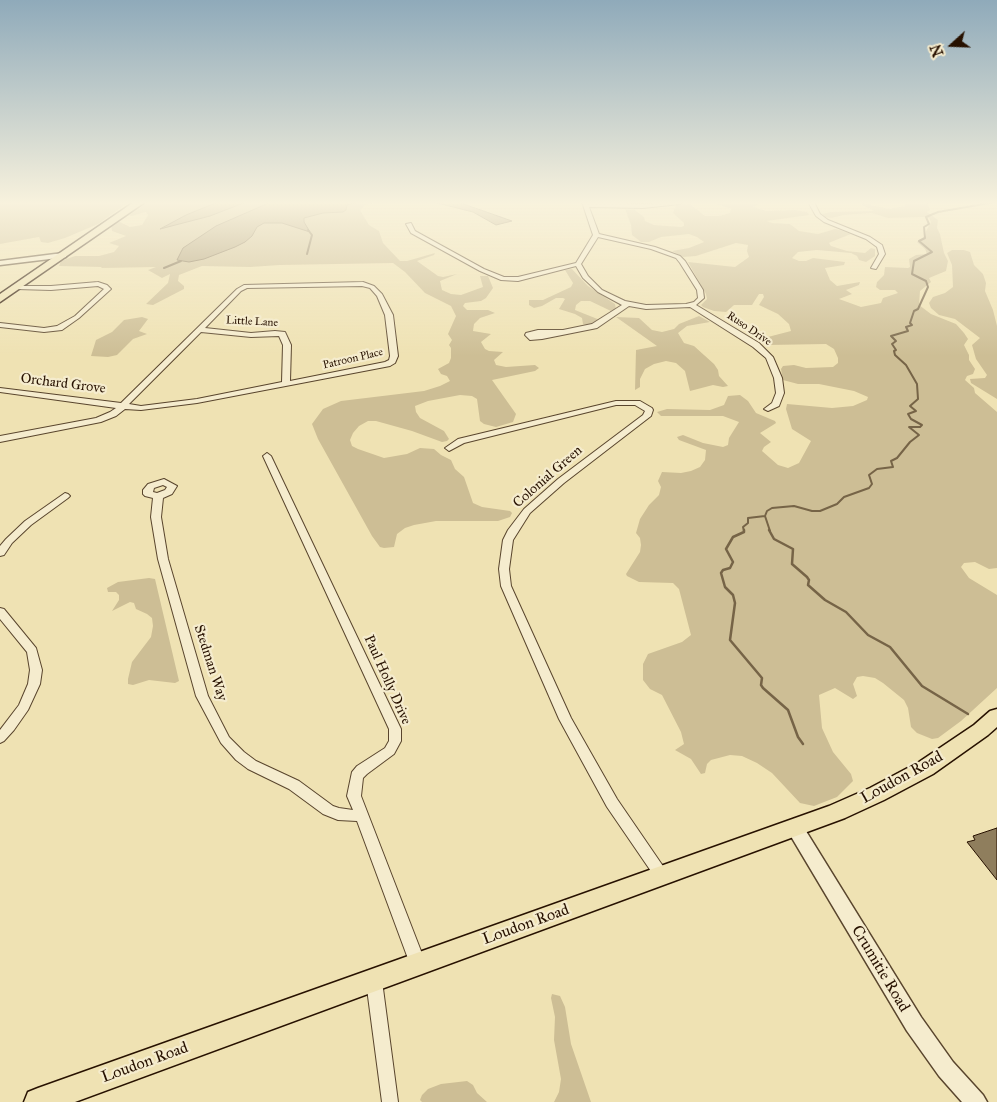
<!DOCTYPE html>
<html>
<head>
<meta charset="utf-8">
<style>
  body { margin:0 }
  #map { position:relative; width:997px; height:1102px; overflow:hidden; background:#efe2b3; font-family:"IM FELL Great Primer",serif }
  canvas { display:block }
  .north { position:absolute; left:927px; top:20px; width:50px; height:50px; -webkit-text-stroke:4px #f5ecce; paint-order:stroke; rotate:250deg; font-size:14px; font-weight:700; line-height:20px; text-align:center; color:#271100 }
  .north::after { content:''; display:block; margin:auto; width:18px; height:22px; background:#271100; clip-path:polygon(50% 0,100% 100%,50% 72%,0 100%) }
</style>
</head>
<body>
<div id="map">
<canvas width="997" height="1102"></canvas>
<div class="north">N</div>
</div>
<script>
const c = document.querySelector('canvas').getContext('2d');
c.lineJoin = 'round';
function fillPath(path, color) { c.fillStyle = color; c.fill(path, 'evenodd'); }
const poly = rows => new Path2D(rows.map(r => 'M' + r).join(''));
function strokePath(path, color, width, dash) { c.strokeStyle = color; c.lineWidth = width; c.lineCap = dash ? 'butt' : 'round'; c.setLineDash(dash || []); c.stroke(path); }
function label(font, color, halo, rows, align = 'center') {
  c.font = font + ' "IM FELL Great Primer",serif'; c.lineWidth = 4.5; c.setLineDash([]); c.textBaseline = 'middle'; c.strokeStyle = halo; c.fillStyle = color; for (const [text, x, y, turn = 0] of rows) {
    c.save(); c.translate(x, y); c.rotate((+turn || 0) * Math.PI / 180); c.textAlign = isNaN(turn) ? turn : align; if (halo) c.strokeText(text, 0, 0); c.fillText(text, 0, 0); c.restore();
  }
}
const green = poly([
  [0,202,129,202,98,224,65,238,48,243,41,242,39,237,0,244],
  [149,202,347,202,348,204,359,202,379,202,365,205,360,210,369,225,379,231,383,243,400,261,407,261,435,253,434,255,417,261,438,276,443,277,457,274,440,281,442,290,451,294,461,295,483,287,480,276,488,276,493,288,486,298,481,301,465,303,463,306,467,310,488,310,495,313,480,318,474,324,473,331,491,334,481,342,485,349,489,351,503,352,494,360,496,365,506,367,535,365,539,368,535,371,492,380,516,414,513,422,496,427,484,424,480,421,477,399,472,396,460,395,428,401,415,406,416,412,420,418,444,431,449,439,447,441,442,442,412,431,376,421,368,421,359,426,353,433,350,440,352,446,358,449,384,458,407,454,420,448,434,449,441,455,451,460,455,469,464,477,473,503,482,507,510,511,512,513,510,517,498,521,436,521,414,525,405,528,397,534,394,547,384,548,380,547,372,536,318,439,312,424,323,409,341,401,424,391,440,386,450,381,447,376,441,374,438,369,449,363,451,358,451,348,449,345,452,340,448,334,456,316,451,306,425,293,405,272,393,263,280,265,250,267,202,266,179,275,178,281,184,286,184,289,153,305,146,304,168,283,170,274,162,278,148,270,156,267,101,268,102,267,59,266,61,261,75,256,99,256,114,252,119,246,109,243,126,236,112,231,111,225,118,221,130,227,142,225,148,215,146,212,132,216,129,215],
  [715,202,761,202,753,207,767,211,795,210,807,212,809,215,767,221,772,223,790,224,799,231,818,234,835,229,840,230,851,234,831,242,829,243,831,246,847,251,865,253,871,248,875,249,875,256,866,262,859,260,857,256,851,253,817,250,798,252,792,258,799,261,806,261,813,258,845,262,844,265,825,268,830,280,837,286,860,282,859,285,846,290,852,294,839,299,861,307,881,303,883,298,898,293,895,290,880,290,876,287,877,282,884,275,885,267,908,268,910,267,909,259,916,255,927,254,925,249,917,242,926,235,926,231,931,222,929,218,924,217,888,218,872,213,844,215,831,218,825,217,822,214,830,212,874,211,857,202,889,209,905,206,907,202,927,202,930,210,927,212,938,220,937,228,940,234,944,253,948,261,946,271,929,278,931,282,920,291,919,305,931,314,956,324,964,333,968,339,964,345,969,355,969,360,975,369,973,374,967,376,965,380,974,388,975,393,997,412,997,568,989,569,975,562,964,563,961,567,969,578,997,595,997,688,961,721,938,738,932,739,917,733,911,727,908,708,904,700,883,683,875,678,863,676,857,677,853,684,857,696,853,699,835,688,819,695,822,728,833,752,851,774,853,781,837,797,814,806,800,803,772,773,757,763,742,756,730,755,711,760,707,764,705,773,701,774,691,759,675,750,684,744,681,732,662,695,650,689,643,680,643,664,648,654,682,642,691,635,679,589,673,583,639,582,627,576,626,574,640,552,641,545,640,538,636,533,640,519,649,505,659,495,661,487,658,481,662,472,681,473,691,471,700,467,705,460,706,450,679,440,677,437,683,435,703,443,723,447,728,445,729,438,739,422,723,416,661,416,657,412,667,409,710,410,724,405,728,396,740,395,748,401,756,413,775,421,776,423,773,425,760,433,771,442,764,447,762,451,778,465,788,468,799,463,811,441,792,429,786,409,787,404,832,408,853,406,867,400,868,397,854,391,819,384,798,384,783,380,781,369,783,366,794,365,806,368,833,367,838,363,838,358,834,349,826,344,767,345,759,341,764,338,791,331,789,324,778,314,759,305,764,297,763,294,759,294,752,305,734,305,726,312,714,311,703,307,701,305,707,299,706,294,688,262,735,267,749,257,747,251,748,245,736,243,696,256,683,257,672,251,689,248,704,242,697,237,689,234,661,237,649,242,641,242,632,235,631,225,625,209,635,210,644,217,645,221,654,225,681,227,684,226,684,223,673,213,676,205,690,204,705,216,719,216,730,213,731,209,717,204],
  [952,250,964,250,970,252,974,265,983,274,986,283,985,291,993,310,997,326,997,399,971,383,970,379,985,378,987,375,976,359,972,345,980,338,955,319,939,315,931,308,929,303,933,297,945,293,953,287,952,265,947,253],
  [572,269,588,286,615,304,616,309,611,311,590,301,581,301,576,305,575,310,600,320,587,325,583,324,582,318,575,314,559,309,565,299,563,298,556,298,542,306,534,308,529,305,529,300,543,300,571,287,573,283,565,270],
  [699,316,710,322,687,326,678,333,684,343,694,346,714,364,718,370,719,376,728,386,723,387,713,385,690,391,685,371,676,363,666,361,654,364,645,369,640,379,640,387,635,390,636,350,657,346,616,317,639,318,652,330,662,332,674,329,679,324],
  [142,317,148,319,139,331,147,334,133,339,117,355,108,357,91,356,96,340,112,332,124,320],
  [149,578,155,579,179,681,175,683,149,680,133,685,128,684,128,679,132,662,151,637,153,626,152,618,147,614,136,609,134,603,130,602,112,611,119,600,119,595,116,592,108,592,107,588,118,582],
  [552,994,560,996,565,1007,571,1044,591,1102,554,1102,559,1092,561,1079,554,1040,555,1017,551,998],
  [467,1081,473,1085,477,1093,487,1102,422,1102,420,1100,422,1095,428,1089,441,1084]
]);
const water = poly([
  [218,202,246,202,210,216,160,229,186,215,218,202],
  [271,202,359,202,347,205,346,210,343,212,323,213,304,218,304,222,310,232,282,223,264,223,257,227,252,236,245,242,235,247,204,259,189,262,177,260,183,248,216,226,271,202],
  [433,202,458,202,512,221,496,225,473,212,433,202]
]);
const streamFar1 = poly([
  [307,254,312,235,308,230],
  [164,268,181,261],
  [744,531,743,527,748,523,748,518,765,516],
  [770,531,765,516,767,511,772,508,794,506,812,511,820,511,837,504,844,497,869,488,872,484,869,475,877,469,893,467,891,461,897,458,910,442,919,435,909,427,920,427,922,425,911,419,908,414,916,411,910,406,918,399,917,384,906,365,895,355,894,351,896,350,892,344,896,341,891,336,908,331,906,327,912,325,910,323,914,311,918,309,928,287,926,281,912,274,914,261,932,252,919,241,925,238,924,227,929,224,926,217,938,212,995,202]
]);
const stream = poly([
  [744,530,744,532,733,537,726,549,733,562,730,568,723,570,721,573,725,587,733,595,735,603,730,640,762,678,761,685,763,688,788,710,798,737,803,744],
  [769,530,774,539,793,549,792,564,807,577,809,580,808,585,825,600,846,612,868,635,890,647,922,686,968,714]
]);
const building = poly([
  [997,828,997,880,967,842,975,840,973,836,997,828]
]);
const minor = poly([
  [582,202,643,204,683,202,680,204,643,208,589,207,599,234,655,247,680,256,685,261,703,290,704,298,696,305,759,343,773,357,782,378,784,393,779,406,768,411,764,409,772,403,776,393,774,378,766,358,753,347,690,307,646,309,629,306,597,328,542,339,530,340,525,335,526,333,538,330,563,330,592,324,622,305,598,292,583,278,576,266,518,281,501,280,480,271,411,233,406,224,411,223,415,231,484,269,504,277,518,277,576,263,593,235,582,202],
  [598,237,651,249,676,258,680,263,697,290,698,298,694,302,686,304,646,305,625,301,602,290,588,276,581,264,598,237],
  [808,202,814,202,820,214,828,220,870,237,882,245,885,254,876,269,871,268,879,254,877,247,866,239,824,222,816,216,808,202],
  [98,282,107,285,111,289,79,318,62,330,44,332,0,327,0,323,44,328,57,326,75,316,104,289,98,286,51,290,17,289,15,288,15,286,51,286,98,282],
  [363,282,374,286,382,294,393,315,398,356,395,363,390,366,197,403,141,410,125,409,116,416,101,422,0,442,0,436,96,418,110,412,116,408,0,392,0,388,121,403,237,289,244,285,363,282],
  [362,286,370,288,377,296,385,315,390,356,389,360,385,362,290,381,291,345,285,332,275,331,251,333,205,328,241,291,247,288,362,286],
  [201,332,251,337,279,336,283,345,282,382,197,399,141,406,129,404,201,332],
  [616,401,640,401,652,408,653,410,651,416,564,483,530,513,513,540,509,569,511,586,571,718,617,799,667,872,669,876,667,880,662,882,657,880,607,807,559,719,501,586,499,569,503,540,508,530,524,509,558,479,643,415,645,411,635,405,616,405,464,443,449,451,445,448,458,439,616,401],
  [267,453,271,456,401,729,401,741,394,754,367,774,363,778,361,796,426,964,423,969,418,971,413,969,410,964,357,821,338,820,323,814,289,789,248,769,236,760,221,743,196,696,158,559,151,517,153,498,145,496,143,494,143,490,148,484,164,479,177,486,172,494,163,498,161,517,168,559,208,696,229,737,244,752,256,761,299,781,333,806,339,808,353,810,347,796,352,772,357,766,385,748,389,741,389,729,263,456,267,453],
  [163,485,167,487,165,490,157,493,153,492,154,488,163,485],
  [65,493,68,494,70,496,68,498,31,525,12,543,4,555,0,556,0,546,6,539,25,521,65,493],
  [0,608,4,609,36,648,42,670,40,684,28,710,14,730,4,741,0,743,0,730,19,705,28,684,30,670,27,652,0,619,0,608],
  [374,974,379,976,382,981,398,1102,382,1102,366,981,369,976,374,974]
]);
const tertiary = poly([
  [63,253,66,253,66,257,0,265,0,261,63,253],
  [795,821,801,823,921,1017,953,1062,983,1095,987,1102,962,1102,939,1076,907,1031,789,833,787,828,789,823,795,821]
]);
const primary = poly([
  [134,202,145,202,0,302,0,294,134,202],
  [997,709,997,727,988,735,933,774,884,800,845,818,75,1102,24,1102,28,1092,38,1088,829,806,870,788,919,762,974,725,990,711,997,709]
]);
const farStreetnames = [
  ["Little Lane",252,322,3],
  ["Ruso Drive",749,329,34],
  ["Patroon Place",353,359,-13]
];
const streetNames = [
  ["Orchard Grove",63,384,7],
  ["Colonial Green",548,477,-41],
  ["Stedman Way",210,663,72],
  ["Paul Holly Drive",387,680,66]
];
const nearStreetnames = [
  ["Loudon Road",902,778,-29],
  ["Loudon Road",526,925,-20],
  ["Crumitie Road",880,969,59],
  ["Loudon Road",145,1063,-20]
];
fillPath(green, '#cdbe95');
fillPath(water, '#ab9b76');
strokePath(water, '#766447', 1);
strokePath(streamFar1, '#766447', 2);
strokePath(stream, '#766447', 2.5);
fillPath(building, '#8f7e5d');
strokePath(building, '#271100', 1);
strokePath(minor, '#59452d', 2);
strokePath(tertiary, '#59452d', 3);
strokePath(primary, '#271100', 3);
fillPath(minor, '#f5ecce');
fillPath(tertiary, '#f5ecce');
fillPath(primary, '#efe2b3');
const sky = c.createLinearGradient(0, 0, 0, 356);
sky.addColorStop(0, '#8faaba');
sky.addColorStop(0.57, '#f8f2dd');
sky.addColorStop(1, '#f8f2dd00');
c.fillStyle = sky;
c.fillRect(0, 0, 997, 356);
label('11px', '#271100', '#f5ecce', farStreetnames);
label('14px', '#271100', '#f5ecce', streetNames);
label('16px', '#271100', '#f5ecce', nearStreetnames);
</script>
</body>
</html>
